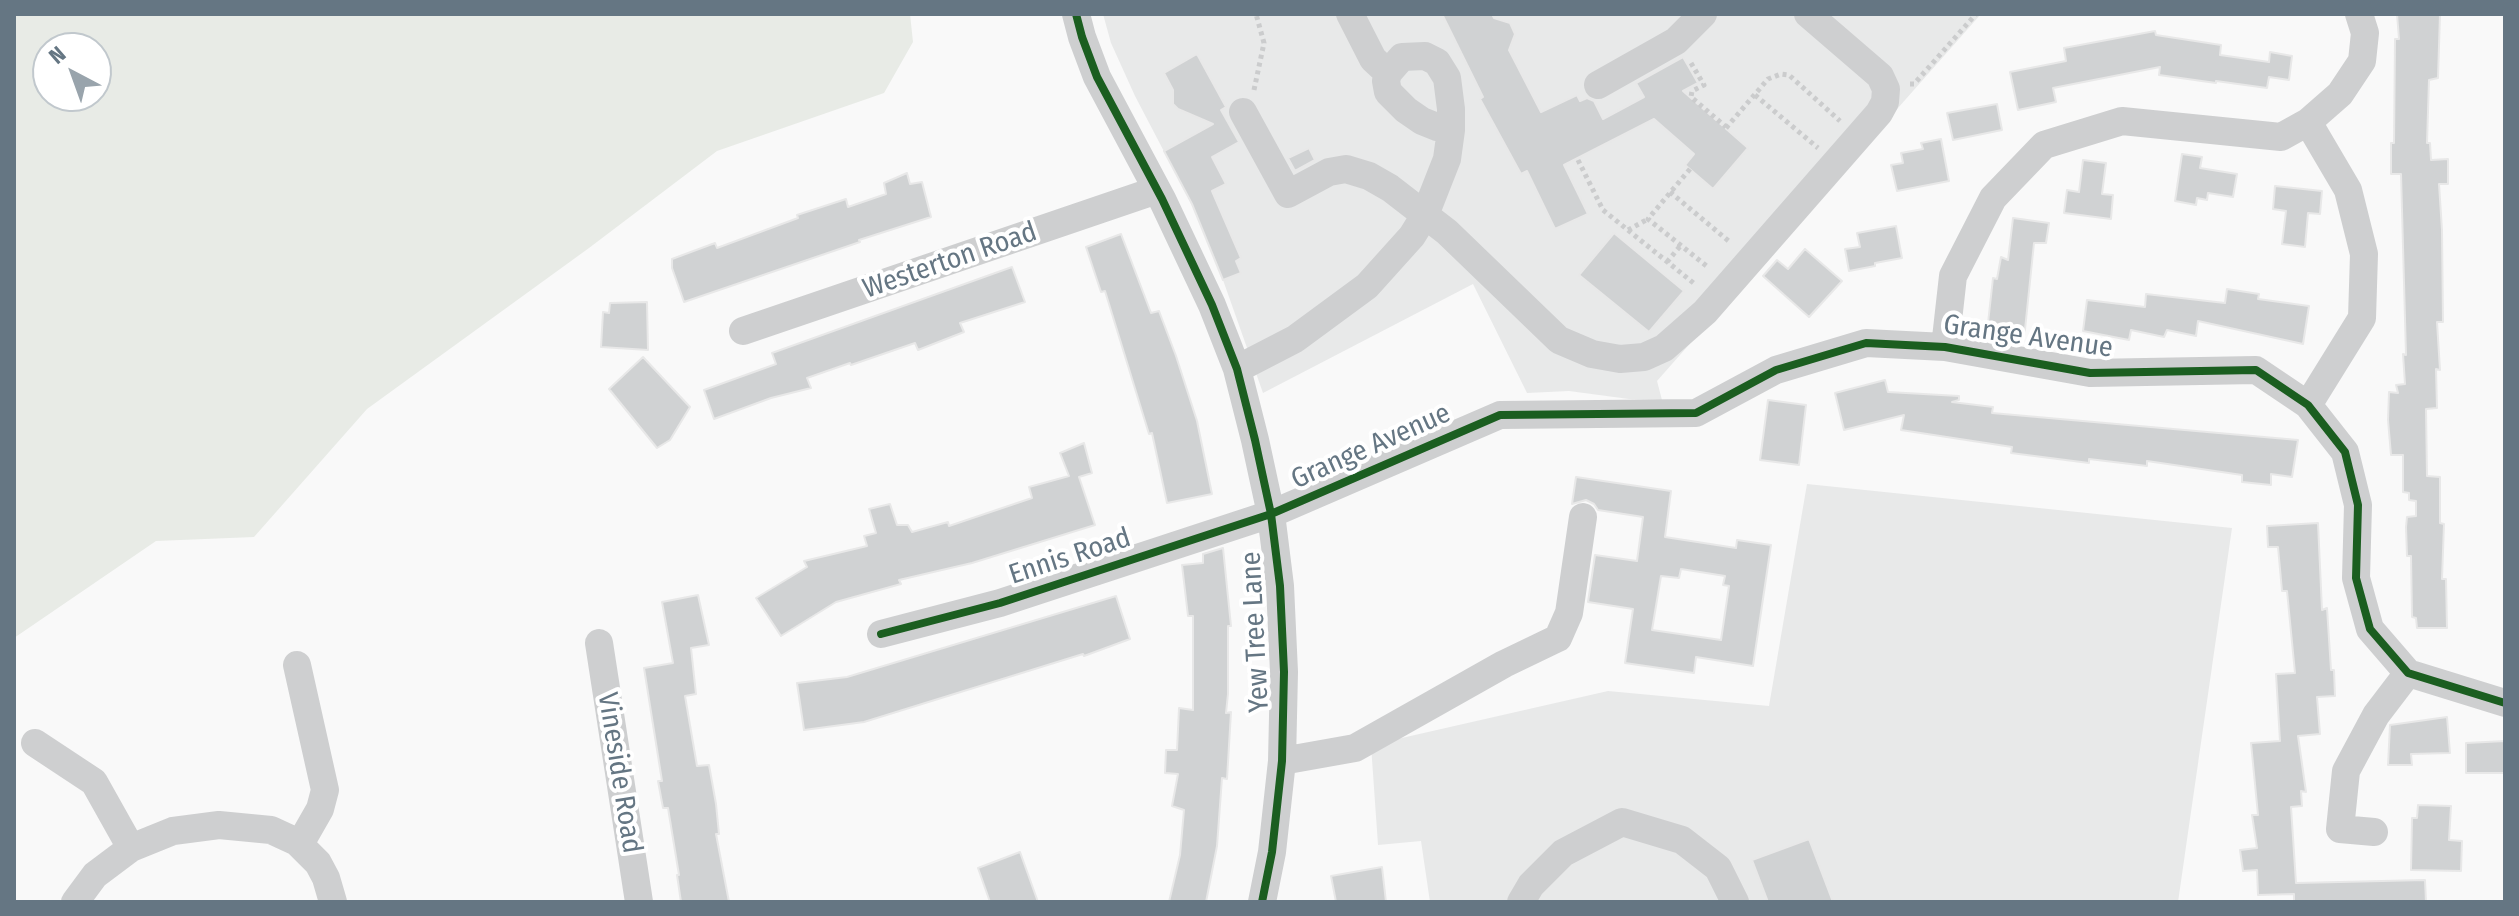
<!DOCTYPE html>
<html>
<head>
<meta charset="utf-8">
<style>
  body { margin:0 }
  #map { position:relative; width:2519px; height:916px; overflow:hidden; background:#f9f9f9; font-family:"Fira Sans Condensed",sans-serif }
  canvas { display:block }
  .frame { position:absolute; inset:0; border:16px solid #657683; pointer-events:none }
  .north { position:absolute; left:32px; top:32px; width:80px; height:80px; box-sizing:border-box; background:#fff; border:2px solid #c1c8cd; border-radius:50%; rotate:319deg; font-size:22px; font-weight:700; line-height:32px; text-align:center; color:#657683 }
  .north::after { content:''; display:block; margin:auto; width:28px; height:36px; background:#99a4ac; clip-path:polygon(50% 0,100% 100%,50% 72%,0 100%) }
</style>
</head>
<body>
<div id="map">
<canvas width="2519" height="916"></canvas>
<div class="frame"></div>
<div class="north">N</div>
</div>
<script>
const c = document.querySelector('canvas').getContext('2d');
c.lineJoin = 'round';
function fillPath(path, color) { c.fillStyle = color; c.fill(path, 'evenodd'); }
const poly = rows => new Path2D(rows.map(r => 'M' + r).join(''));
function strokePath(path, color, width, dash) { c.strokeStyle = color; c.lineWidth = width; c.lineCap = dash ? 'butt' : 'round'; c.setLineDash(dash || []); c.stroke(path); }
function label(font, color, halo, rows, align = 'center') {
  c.font = font + ' "Fira Sans Condensed",sans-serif'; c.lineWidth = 8; c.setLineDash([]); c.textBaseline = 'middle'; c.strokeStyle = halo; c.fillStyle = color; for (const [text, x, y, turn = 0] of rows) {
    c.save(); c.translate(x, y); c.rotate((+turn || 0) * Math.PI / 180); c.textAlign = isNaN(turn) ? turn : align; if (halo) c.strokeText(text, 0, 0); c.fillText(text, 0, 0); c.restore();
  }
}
const built = poly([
  [1103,14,1981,14,1657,381,1662,400,1629,399,1569,391,1527,393,1473,284,1263,393,1223,280,1191,203,1135,96,1111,43],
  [1807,484,2232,528,2178,902,1430,902,1421,841,1378,845,1371,745,1608,691,1769,706]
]);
const green = poly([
  [14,14,910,14,913,42,884,93,717,151,589,248,367,409,254,537,156,541,14,638],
  [48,48,96,48,96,96,48,96]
]);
const building = poly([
  [1442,14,1492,14,1494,18,1510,23,1515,34,1509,50,1541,112,1577,95,1580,101,1587,98,1594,101,1603,119,1644,97,1636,83,1683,57,1698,83,1683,91,1748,148,1713,189,1685,165,1694,154,1654,119,1564,165,1588,214,1555,229,1527,171,1521,174,1480,99,1483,97,1442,14],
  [2397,14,2440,14,2438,78,2429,80,2427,143,2430,143,2431,160,2448,159,2448,184,2439,184,2442,230,2443,322,2437,322,2440,370,2436,369,2437,408,2426,409,2427,476,2440,477,2440,523,2444,524,2442,579,2446,579,2447,628,2417,628,2416,618,2412,617,2411,556,2407,556,2406,527,2407,517,2416,516,2416,501,2409,500,2409,493,2403,492,2403,455,2391,455,2388,420,2389,392,2398,393,2396,385,2405,384,2403,354,2406,355,2401,174,2391,174,2391,143,2394,143,2395,39,2399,39,2397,14],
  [2155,31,2156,35,2221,45,2220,55,2269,62,2270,52,2292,56,2289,80,2269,77,2267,88,2216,81,2216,83,2159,75,2160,67,2053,88,2056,102,2018,110,2010,72,2066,61,2064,48,2155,31],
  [1197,54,1226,107,1221,110,1239,142,1212,157,1226,184,1212,191,1241,258,1236,261,1241,273,1223,280,1192,204,1164,151,1213,124,1178,109,1173,104,1173,90,1164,73,1197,54],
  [1997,104,2002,130,1953,140,1947,113,1997,104],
  [1941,139,1949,181,1897,191,1891,165,1903,163,1901,153,1923,149,1921,143,1941,139],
  [1309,148,1315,160,1295,171,1288,158,1309,148],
  [2182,154,2202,157,2200,168,2237,174,2233,197,2208,193,2207,200,2197,198,2196,205,2175,201,2182,154],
  [2083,160,2106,163,2102,194,2113,195,2111,219,2064,213,2067,190,2079,192,2083,160],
  [907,173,910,184,922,182,931,217,859,240,860,242,684,302,672,268,672,259,715,243,717,248,798,218,797,215,846,199,848,207,886,194,884,183,907,173],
  [2275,186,2322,191,2320,214,2308,213,2305,247,2282,244,2286,211,2273,209,2275,186],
  [2013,218,2049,223,2046,243,2034,243,2024,339,1987,332,1993,278,1997,279,2001,257,2008,260,2013,218],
  [1896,226,1902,258,1875,263,1875,266,1849,271,1845,249,1860,247,1857,233,1896,226],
  [1614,233,1684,291,1649,332,1579,275,1614,233],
  [1121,234,1151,313,1159,311,1176,356,1197,421,1212,494,1167,503,1152,433,1149,434,1105,291,1101,292,1086,247,1121,234],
  [1805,249,1842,281,1809,317,1763,276,1777,260,1788,269,1805,249],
  [1012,267,1025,302,960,323,964,332,918,350,915,343,851,365,850,363,807,378,811,388,771,398,714,419,704,390,776,364,772,353,1012,267],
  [2227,289,2259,294,2258,299,2309,306,2303,344,2198,321,2196,336,2167,330,2164,337,2131,330,2129,340,2083,331,2087,300,2145,307,2146,294,2225,303,2227,289],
  [647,302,648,350,601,347,603,312,609,313,610,303,647,302],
  [643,357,690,407,670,440,657,448,609,389,643,357],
  [1885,380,1888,392,1959,396,1959,400,1952,402,1993,407,1992,413,2298,440,2292,477,2271,474,2271,485,2242,482,2242,475,2147,461,2147,466,2089,459,2089,463,2011,453,2012,447,1901,430,1904,415,1844,430,1835,393,1885,380],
  [1768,400,1806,405,1799,465,1760,460,1768,400],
  [1084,443,1092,473,1079,477,1095,525,972,563,899,580,901,584,836,602,781,636,756,598,807,567,804,561,867,546,864,536,876,533,869,509,890,504,897,525,908,525,912,532,948,522,949,526,1032,498,1029,487,1069,476,1060,453,1084,443],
  [1576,477,1671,491,1665,537,1736,548,1737,540,1771,545,1753,666,1696,657,1694,673,1625,663,1633,609,1588,602,1595,555,1637,561,1643,517,1598,510,1594,504,1586,500,1572,504,1576,477],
  [1681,569,1725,576,1723,585,1729,586,1721,640,1652,630,1661,576,1679,578,1681,569],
  [2318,523,2322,610,2327,608,2331,670,2334,670,2335,696,2317,697,2320,734,2298,736,2306,792,2301,791,2302,806,2291,807,2296,883,2425,880,2426,902,2294,902,2294,894,2258,895,2257,870,2243,871,2240,850,2257,848,2252,815,2258,815,2251,743,2280,741,2276,674,2295,673,2287,591,2282,591,2278,547,2268,547,2267,526,2318,523],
  [1223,548,1231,626,1228,626,1228,694,1226,713,1231,712,1227,779,1222,778,1217,846,1206,902,1169,902,1180,855,1184,810,1172,806,1178,774,1165,773,1166,750,1177,750,1179,708,1193,710,1193,616,1188,616,1182,565,1203,563,1203,554,1223,548],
  [698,595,709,645,691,648,696,694,685,696,697,766,709,765,716,804,719,834,716,834,729,902,681,902,677,875,679,875,668,808,663,808,658,781,662,781,644,668,673,663,662,602,698,595],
  [1116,596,1130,639,1084,656,1083,654,864,722,804,730,797,683,847,677,1116,596],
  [2447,717,2450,753,2411,754,2412,765,2388,765,2390,725,2447,717],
  [2505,741,2505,773,2466,773,2466,743,2505,741],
  [2418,805,2451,806,2449,840,2462,841,2461,871,2411,870,2412,818,2417,818,2418,805],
  [1809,839,1833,902,1768,902,1752,860,1809,839],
  [1020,852,1038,902,990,902,978,868,1020,852],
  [1382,867,1386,902,1336,902,1331,876,1382,867]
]);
const path = poly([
  [1691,63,1704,85,1692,91,1691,97,1726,127],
  [1910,84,1914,84,1976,14],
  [1254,90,1264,43,1256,14],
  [1755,95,1818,148],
  [1726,128,1768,79,1781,74,1789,75,1840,121],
  [1578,160,1603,210,1696,285],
  [1690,169,1648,219,1709,268],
  [1670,192,1731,243],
  [1628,230,1648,219],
  [1667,262,1681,245]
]);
const minor = poly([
  [1076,14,1082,37,1097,77,1162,199,1212,305,1237,369,1255,440,1271,514,1280,586,1284,672,1282,761,1272,852,1262,902],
  [1350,14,1373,59,1388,73],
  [1598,85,1676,41,1703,14],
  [1243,112,1288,194,1329,172,1346,169,1369,176,1390,188,1447,232,1559,340,1592,354,1620,359,1644,357,1664,348,1705,312,1879,113,1885,102,1886,89,1880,76,1808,14],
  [743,331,1157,190],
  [1945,347,1953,276,1993,198,2044,145,2122,121,2281,137,2308,122],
  [1237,369,1295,339,1367,286,1412,236,1425,215,1447,159,1451,130,1451,109,1447,78,1437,62,1425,56,1402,57,1388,73,1386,81,1388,92,1406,110,1422,121,1437,127,1451,130],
  [2308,405,2362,318,2364,254,2348,190,2308,122,2340,94,2362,61,2365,33,2359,14],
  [881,634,1000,603,1271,514,1500,415,1696,413,1776,370,1866,343,1945,347,2090,373,2256,370,2308,405,2345,452,2358,505,2356,578,2370,629,2408,673,2505,703],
  [599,643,639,902],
  [297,665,325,790,320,809,300,844],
  [35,743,94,782,131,848],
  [1282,761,1355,748,1504,664,1558,638,1569,613,1583,517],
  [2374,832,2340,829,2346,771,2376,715,2408,673],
  [75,902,95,875,131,848,173,831,219,825,271,830,297,842,318,863,326,878,333,902],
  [1521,902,1531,885,1563,853,1622,822,1682,840,1718,868,1735,902]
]);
const cycleway = poly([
  [1076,14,1082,37,1097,77,1162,199,1212,305,1237,369,1255,440,1271,514,1280,586,1284,672,1282,761,1272,852,1262,902],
  [881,634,1000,603,1271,514,1500,415,1696,413,1776,370,1866,343,1945,347,2090,373,2256,370,2308,405,2345,452,2358,505,2356,578,2370,629,2408,673,2505,703]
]);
const streetNames = [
  ["Westerton Road",950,261,-19],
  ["Grange Avenue",2028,337,8],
  ["Grange Avenue",1371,447,-24],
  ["Ennis Road",1070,557,-18],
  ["Yew Tree Lane",1256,632,-93],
  ["Vineside Road",619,773,81]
];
fillPath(built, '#e8e9e9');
fillPath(green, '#e8ebe6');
fillPath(building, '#d0d2d3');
strokePath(building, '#e8e8e8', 2);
strokePath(path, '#cbcccd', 5, [4, 4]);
strokePath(minor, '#cecfd0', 28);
strokePath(cycleway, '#1b5e20', 8);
label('28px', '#657683', '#fff', streetNames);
</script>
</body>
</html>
